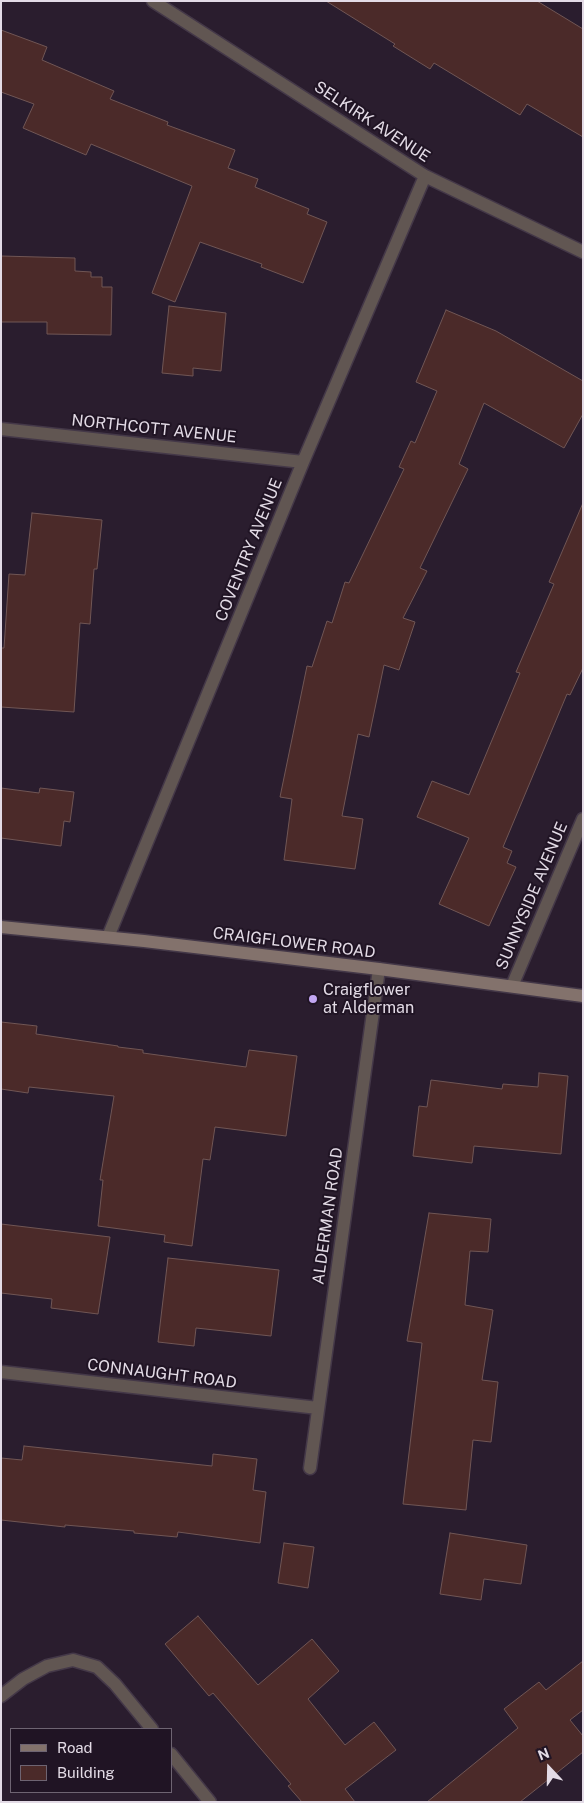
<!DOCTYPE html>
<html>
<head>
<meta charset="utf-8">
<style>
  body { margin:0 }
  #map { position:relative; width:584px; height:1803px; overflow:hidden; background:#2a1d2e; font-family:"Public Sans",sans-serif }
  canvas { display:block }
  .frame { position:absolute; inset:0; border:2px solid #e3dbe6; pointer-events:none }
  .legend { position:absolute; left:10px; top:1728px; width:162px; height:65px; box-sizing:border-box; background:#201424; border:1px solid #6e6472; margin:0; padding:6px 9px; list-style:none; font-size:15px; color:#e3dbe6 }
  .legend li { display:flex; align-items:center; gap:10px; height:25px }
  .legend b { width:25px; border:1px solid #6e6472 }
  .north { position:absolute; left:524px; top:1743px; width:50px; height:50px; -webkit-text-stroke:4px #201424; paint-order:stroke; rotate:339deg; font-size:14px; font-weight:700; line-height:20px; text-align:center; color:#e3dbe6 }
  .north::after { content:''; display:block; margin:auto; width:18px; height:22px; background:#e3dbe6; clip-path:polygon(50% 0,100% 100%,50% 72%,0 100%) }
</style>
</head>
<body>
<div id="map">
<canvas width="584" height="1803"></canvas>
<div class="frame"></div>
<ul class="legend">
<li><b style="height:6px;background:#83726c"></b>Road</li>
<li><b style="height:14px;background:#4b2a29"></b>Building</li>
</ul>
<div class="north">N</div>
</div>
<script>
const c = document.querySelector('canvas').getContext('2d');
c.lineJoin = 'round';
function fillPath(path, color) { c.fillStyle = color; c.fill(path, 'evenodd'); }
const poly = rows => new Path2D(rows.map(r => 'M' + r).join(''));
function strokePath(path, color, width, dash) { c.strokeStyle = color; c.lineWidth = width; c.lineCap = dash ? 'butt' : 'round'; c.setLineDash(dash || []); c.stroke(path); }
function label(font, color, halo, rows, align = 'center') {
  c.font = font + ' "Public Sans",sans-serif'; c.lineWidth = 4; c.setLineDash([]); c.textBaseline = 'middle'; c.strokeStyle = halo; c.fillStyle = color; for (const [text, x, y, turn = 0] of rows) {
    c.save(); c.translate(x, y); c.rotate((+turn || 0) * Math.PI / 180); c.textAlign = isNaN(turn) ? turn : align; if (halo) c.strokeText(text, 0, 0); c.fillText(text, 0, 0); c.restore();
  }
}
const building = poly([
  [326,1,537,1,583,29,583,137,527,104,520,115,434,63,430,69,393,46,395,44,326,1],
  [1,30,47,47,42,60,114,91,110,99,168,122,167,125,235,150,228,168,258,179,255,187,309,209,307,214,327,222,303,283,261,267,262,264,200,242,175,302,152,293,192,186,91,144,86,155,23,128,34,104,1,92,1,30],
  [1,256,75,258,75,271,91,272,91,277,102,277,102,287,112,287,111,335,47,334,47,322,1,322,1,256],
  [169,306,226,313,221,371,193,368,193,376,162,373,169,306],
  [446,310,496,331,583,381,583,414,564,448,484,403,459,464,468,469,420,568,427,571,403,618,415,622,399,670,384,665,369,737,358,734,342,816,363,819,355,869,284,860,292,799,280,797,307,666,312,667,327,621,332,623,345,582,349,583,404,469,399,467,411,441,415,443,437,391,416,382,446,310],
  [583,503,583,668,570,695,567,694,503,847,512,851,507,863,516,867,489,926,439,904,469,838,417,817,432,781,469,795,520,673,516,672,554,584,549,582,583,503],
  [32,513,102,520,97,569,94,569,90,624,80,623,74,712,1,707,1,648,4,648,9,574,25,575,32,513],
  [1,788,39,793,40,788,74,792,70,822,64,821,61,846,1,838,1,788],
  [1,1022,37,1026,36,1034,118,1046,118,1047,143,1050,143,1053,246,1067,249,1050,297,1056,286,1136,215,1127,210,1160,203,1159,192,1246,164,1242,165,1235,98,1226,103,1180,100,1180,114,1096,29,1087,28,1093,1,1089,1,1022],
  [539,1073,568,1076,561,1154,474,1146,472,1163,413,1156,419,1106,427,1107,431,1080,502,1089,503,1084,538,1087,539,1073],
  [429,1213,491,1219,488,1252,470,1251,465,1305,493,1310,482,1380,498,1382,491,1442,473,1440,466,1510,403,1504,422,1343,407,1341,429,1213],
  [1,1224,110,1237,98,1314,51,1308,52,1299,1,1293,1,1224],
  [168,1258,279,1270,271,1336,196,1328,194,1346,158,1342,168,1258],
  [24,1446,212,1466,213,1454,257,1459,253,1490,266,1492,260,1543,178,1532,177,1537,134,1533,134,1531,65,1525,65,1527,1,1520,1,1458,22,1460,24,1446],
  [450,1533,527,1545,521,1584,484,1579,481,1600,440,1594,450,1533],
  [284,1543,314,1547,308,1588,278,1583,284,1543],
  [198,1616,258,1685,312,1639,339,1671,308,1699,345,1745,374,1722,396,1750,345,1789,355,1802,302,1802,288,1786,291,1784,213,1693,209,1696,165,1644,198,1616],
  [583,1661,583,1710,570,1720,583,1736,583,1752,520,1802,427,1802,518,1728,504,1709,539,1682,546,1690,583,1661]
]);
const street = poly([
  [153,1,425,176,583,252],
  [1,429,303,462],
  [108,937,303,462,425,176],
  [512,986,583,819],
  [1,1372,318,1408],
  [310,1468,379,969],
  [1,1696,23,1679,47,1666,73,1660,97,1667,115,1684,152,1729],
  [171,1754,210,1802]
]);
const secondary = poly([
  [1,927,144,941,379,969,583,996]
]);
const markers = [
  [313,999,5,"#c2a7f2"]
];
const streetNames = [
  ["SELKIRK AVENUE",372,122,33],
  ["NORTHCOTT AVENUE",154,429,6],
  ["COVENTRY AVENUE",249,550,-68],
  ["SUNNYSIDE AVENUE",532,896,-67],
  ["CRAIGFLOWER ROAD",294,943,7],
  ["ALDERMAN ROAD",328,1216,-82],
  ["CONNAUGHT ROAD",162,1374,7]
];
const poiNames = [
  ["Craigflower",323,990],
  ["at Alderman",323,1008]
];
fillPath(building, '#4b2a29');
strokePath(building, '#705655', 1);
strokePath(street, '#443848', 15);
strokePath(secondary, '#443848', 15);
strokePath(street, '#615652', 12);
strokePath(secondary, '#83726c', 12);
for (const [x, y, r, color] of markers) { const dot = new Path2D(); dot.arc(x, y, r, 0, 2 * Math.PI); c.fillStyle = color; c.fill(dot); strokePath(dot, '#201424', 2); }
label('16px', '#e3dbe6', '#201424', streetNames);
label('16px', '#e3dbe6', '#201424', poiNames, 'left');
</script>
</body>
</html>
